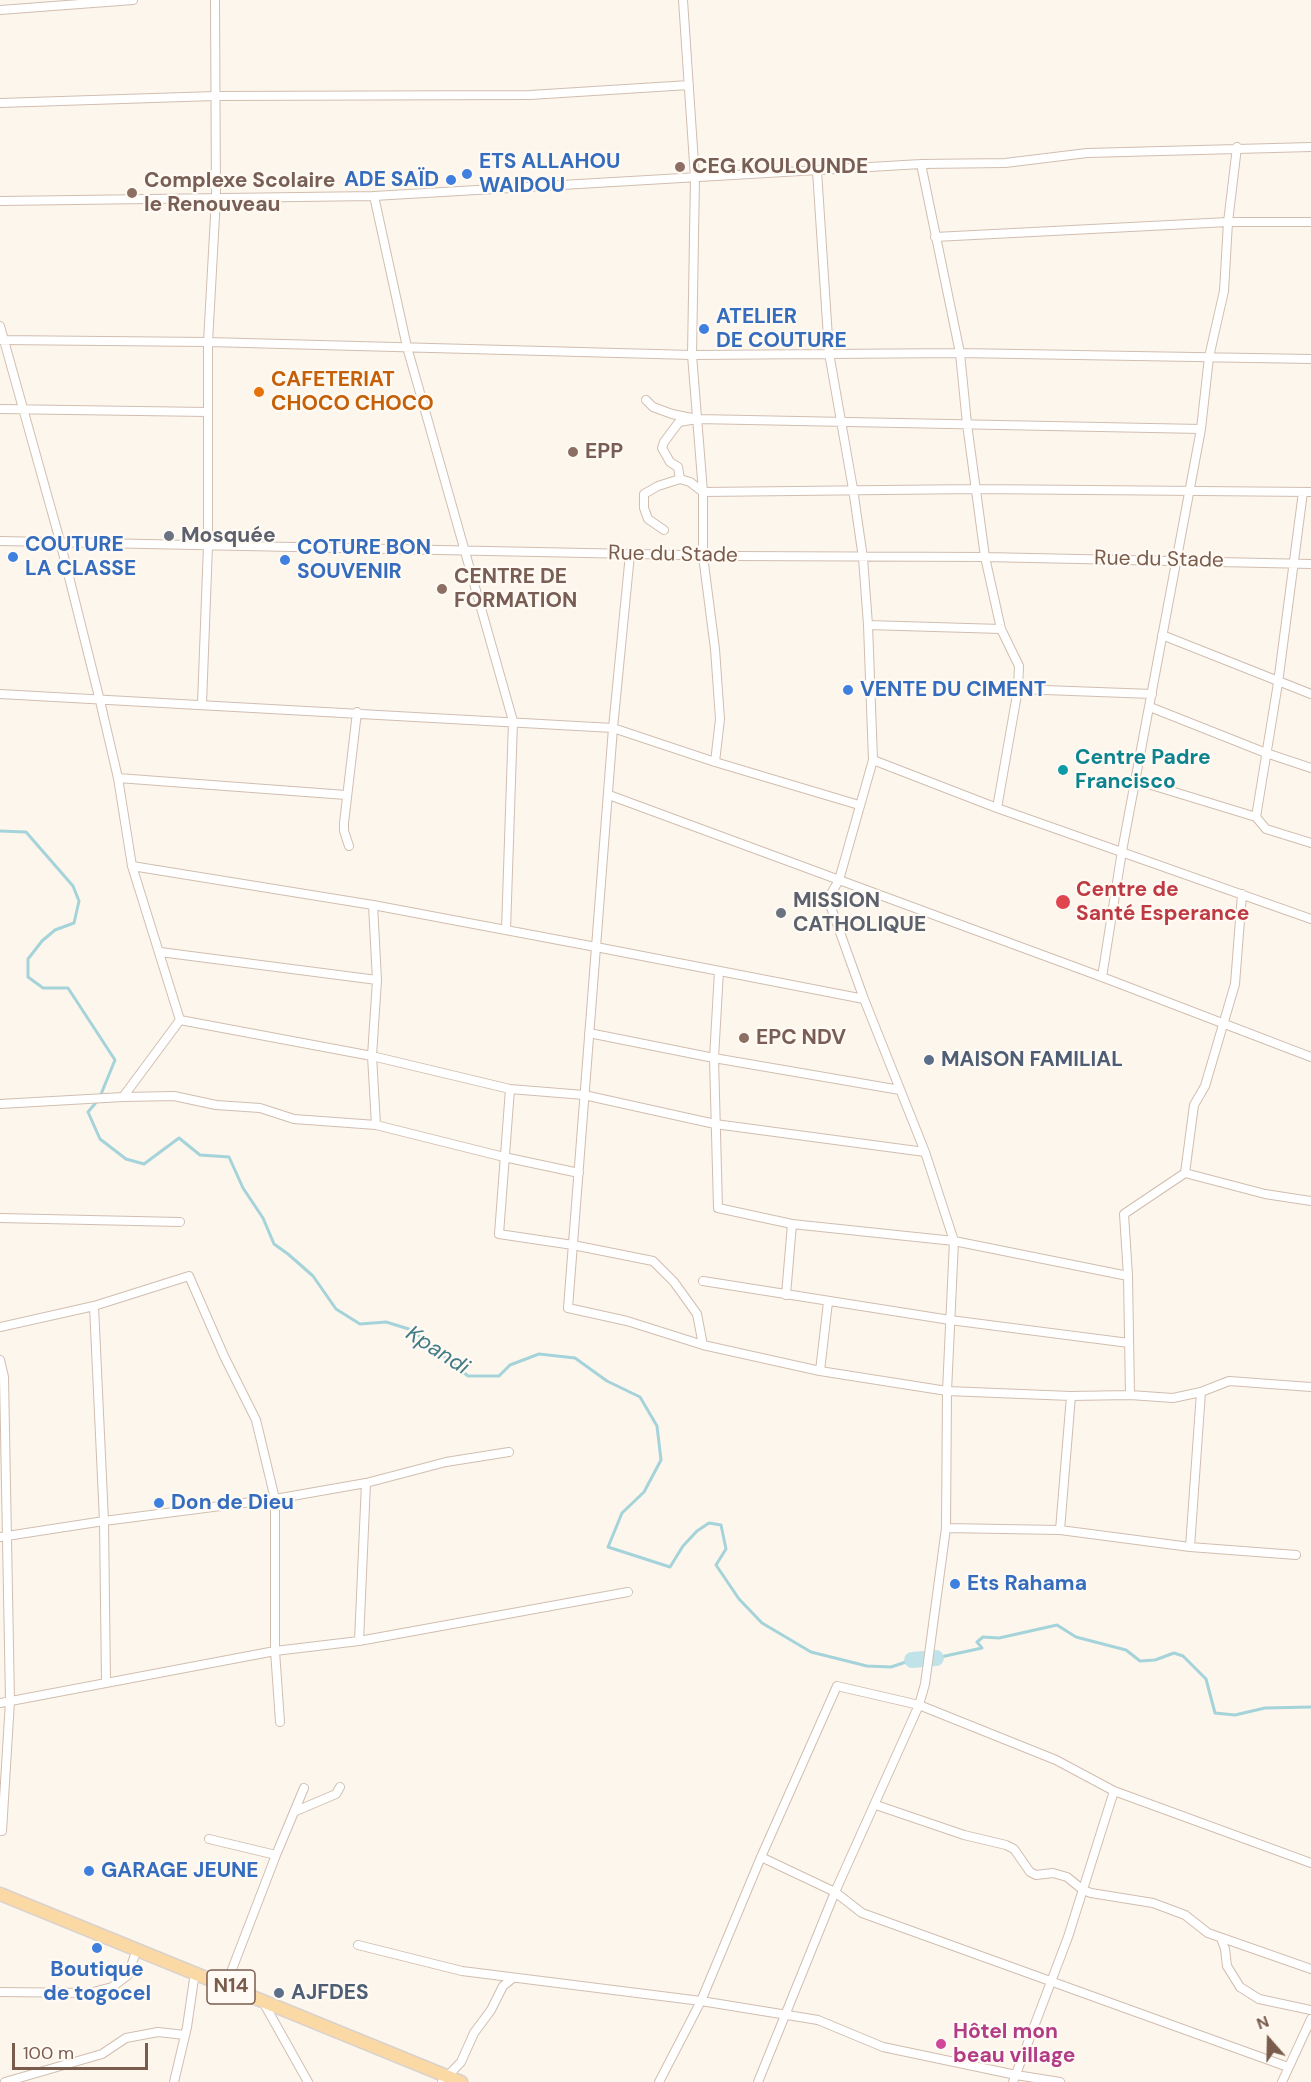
<!DOCTYPE html>
<html>
<head>
<meta charset="utf-8">
<style>
  body { margin:0 }
  #map { position:relative; width:1311px; height:2082px; overflow:hidden; background:#fdf6ec; font-family:"DM Sans",sans-serif }
  canvas { display:block }
  .north { position:absolute; left:1239px; top:2010px; width:60px; height:60px; -webkit-text-stroke:4px #fffaf3; paint-order:stroke; rotate:340deg; font-size:16px; font-weight:700; line-height:24px; text-align:center; color:#7a5c4d }
  .north::after { content:''; display:block; margin:auto; width:21px; height:27px; background:#7a5c4d; clip-path:polygon(50% 0,100% 100%,50% 72%,0 100%) }
  .scale { position:absolute; left:12px; top:2043px; width:136px; height:27px; box-sizing:border-box; border:3px solid #7a5c4d; border-top:0; padding-left:8px; font-size:18px; line-height:21px; white-space:nowrap; color:#7a5c4d; -webkit-text-stroke:4px #fffaf3; paint-order:stroke }
</style>
</head>
<body>
<div id="map">
<canvas width="1311" height="2082"></canvas>
<div class="north">N</div>
<div class="scale">100 m</div>
</div>
<script>
const c = document.querySelector('canvas').getContext('2d');
c.lineJoin = 'round';
const poly = rows => new Path2D(rows.map(r => 'M' + r).join(''));
function strokePath(path, color, width, dash) { c.strokeStyle = color; c.lineWidth = width; c.lineCap = dash ? 'butt' : 'round'; c.setLineDash(dash || []); c.stroke(path); }
function label(font, color, halo, rows, align = 'center') {
  c.font = font + ' "DM Sans",sans-serif'; c.lineWidth = 4.5; c.setLineDash([]); c.textBaseline = 'middle'; c.strokeStyle = halo; c.fillStyle = color; for (const [text, x, y, turn = 0] of rows) {
    c.save(); c.translate(x, y); c.rotate((+turn || 0) * Math.PI / 180); c.textAlign = isNaN(turn) ? turn : align; if (halo) c.strokeText(text, 0, 0); c.fillText(text, 0, 0); c.restore();
  }
}
const stream = poly([
  [0,831,26,832,73,886,79,901,74,923,55,930,42,941,28,959,28,977,43,988,68,988,115,1060,99,1099,88,1112,100,1139,126,1159,144,1164,179,1138,200,1155,229,1157,243,1188,263,1218,274,1244,288,1254,313,1276,336,1309,360,1324,386,1322,412,1330,468,1376,499,1376,510,1365,539,1354,575,1358,607,1381,640,1397,657,1426,661,1460,644,1492,622,1513,608,1547,670,1567,683,1546,697,1531,709,1523,721,1525,726,1549,716,1565,739,1599,762,1623,811,1652,867,1666,891,1667,912,1660],
  [936,1658,982,1648,977,1642,983,1637,999,1638,1057,1625,1076,1637,1126,1650,1140,1661,1155,1660,1174,1653,1183,1656,1206,1679,1215,1713,1235,1715,1265,1708,1311,1707]
]);
const river = poly([
  [912,1660,936,1658]
]);
const street = poly([
  [683,0,695,178,692,355,703,492,703,556,715,649,720,719,715,762],
  [0,10,133,0],
  [0,103,215,96,530,95,689,85],
  [921,164,960,353,967,424,985,557,1001,629,1019,666,1018,689,997,808],
  [817,171,829,353,853,489,863,558,868,625,873,760,839,880,828,899,864,999,925,1152,954,1241,1128,1276],
  [374,196,407,347,513,721,506,930],
  [0,201,374,196,921,164,1005,163,1087,153,1311,147],
  [935,237,1228,222,1311,222],
  [0,326,60,541,100,701,118,778,132,866,180,1020],
  [0,340,208,342,692,355,960,353,1311,359],
  [646,400,653,407,672,414,697,419,1201,429],
  [0,409,208,412],
  [697,419,679,422,664,442,662,448,670,462,678,467,680,479,690,482,703,492,975,489,1311,492],
  [664,530,648,519,644,508,644,494,658,486,680,479],
  [0,541,732,556,985,557,1311,564],
  [868,625,1001,629],
  [1162,635,1311,694],
  [1018,689,1152,694],
  [0,694,613,728,715,762,859,805],
  [202,704,208,545,208,342,216,198,215,0],
  [1150,707,1266,753,1311,768],
  [873,760,997,808,1311,919],
  [118,778,346,795],
  [1135,780,1256,817,1266,829,1311,843],
  [609,795,1102,977,1311,1057],
  [1256,817,1278,683,1303,492],
  [349,846,344,831,344,823,357,712],
  [132,866,373,905,596,947,613,728,630,554],
  [373,905,377,980,372,1056,376,1125],
  [160,952,377,980],
  [719,971,714,1058,718,1208,792,1224,954,1241,947,1391,946,1528,925,1684,919,1705,835,1892,758,2082],
  [1102,977,1122,851,1201,429,1209,357,1224,291,1228,222,1237,147],
  [864,999,596,947,568,1308,627,1321,703,1345,820,1371,947,1391,1071,1396,1130,1395,1128,1276,1124,1214,1185,1173,1194,1105,1205,1086,1235,984,1242,894],
  [180,1020,372,1056,510,1089,584,1095,715,1124,925,1152],
  [589,1033,714,1058,900,1090],
  [510,1089,499,1234,573,1245,653,1261,674,1282,697,1314,703,1345],
  [123,1097,174,1096,216,1105,260,1108,294,1119,376,1125,504,1157,579,1173],
  [0,1104,123,1097,180,1020],
  [1185,1173,1265,1194,1311,1201],
  [0,1218,180,1222],
  [703,1281,950,1320,1129,1343],
  [786,1295,792,1224],
  [94,1306,104,1521,106,1683],
  [0,1327,94,1306,189,1276,224,1356,256,1420,275,1499,275,1651,280,1722],
  [0,1360,4,1377,10,1701,2,1831],
  [820,1371,828,1302],
  [1130,1395,1173,1398,1201,1392,1229,1381,1311,1387],
  [946,1528,1060,1530,1190,1547,1296,1555],
  [1060,1530,1071,1396],
  [0,1537,104,1521,275,1499,366,1483,446,1462,509,1452],
  [1190,1547,1201,1392],
  [359,1641,366,1483],
  [0,1703,275,1651,359,1641,628,1592],
  [1114,1791,1311,1863],
  [876,1805,964,1835,1006,1845,1014,1849,1030,1872,1036,1875,1053,1873,1067,1877,1083,1890,1091,1893,1153,1903,1185,1915,1208,1933,1311,1969],
  [296,1811,336,1794,340,1787],
  [209,1839,276,1855,226,1985],
  [276,1855,304,1788],
  [761,1857,835,1892,862,1913,1288,2067],
  [1221,1938,1225,1949,1227,1966,1240,1987,1259,1999,1311,2010],
  [358,1945,462,1971,701,2001,818,2020,883,2047,1016,2075,1060,2082],
  [0,1992,89,1993,112,1987,128,1975,137,1949],
  [262,2000,308,2082],
  [5,2082,102,2054,126,2038,158,2032,185,2035],
  [174,2082,187,2027,195,1972],
  [442,2082,461,2062,474,2033,491,2010,503,1986,513,1978],
  [659,2082,701,2001,761,1857,837,1686,919,1705,1056,1760,1114,1791,1068,1937,1013,2082],
  [1282,2082,1311,2019]
]);
const primary = poly([
  [0,1894,461,2082]
]);
const markers = [
  [680,167,6,"#8d6e63"],
  [467,174,6,"#3f7fe0"],
  [451,180,6,"#3f7fe0"],
  [132,193,6,"#8d6e63"],
  [704,329,6,"#3f7fe0"],
  [259,392,6,"#e8710a"],
  [573,452,6,"#8d6e63"],
  [169,536,6,"#6b7280"],
  [13,557,6,"#3f7fe0"],
  [285,560,6,"#3f7fe0"],
  [442,589,6,"#8d6e63"],
  [848,690,6,"#3f7fe0"],
  [1063,770,6,"#0f9aa8"],
  [1063,902,8,"#e0444e"],
  [781,913,6,"#6b7280"],
  [744,1038,6,"#8d6e63"],
  [929,1060,6,"#5c6f8a"],
  [159,1503,6,"#3f7fe0"],
  [955,1584,6,"#3f7fe0"],
  [89,1871,6,"#3f7fe0"],
  [97,1948,6,"#3f7fe0"],
  [279,1993,6,"#5c6f8a"],
  [941,2044,6,"#d1479c"]
];
const shields = [
  [231,1987,48]
];
const shieldNames = [
  ["N14",231,1987]
];
const shopNames = [
  ["ETS ALLAHOU",479,162],
  ["WAIDOU",479,186],
  ["ADE SAÏD",439,180,"right"],
  ["ATELIER",716,317],
  ["DE COUTURE",716,341],
  ["COUTURE",25,545],
  ["LA CLASSE",25,569],
  ["COTURE BON",297,548],
  ["SOUVENIR",297,572],
  ["VENTE DU CIMENT",860,690],
  ["Don de Dieu",171,1503],
  ["Ets Rahama",967,1584],
  ["GARAGE JEUNE",101,1871],
  ["Boutique",97,1970,"center"],
  ["de togocel",97,1994,"center"]
];
const educationNames = [
  ["CEG KOULOUNDE",692,167],
  ["Complexe Scolaire",144,181],
  ["le Renouveau",144,205],
  ["EPP",585,452],
  ["CENTRE DE",454,577],
  ["FORMATION",454,601],
  ["EPC NDV",756,1038]
];
const foodNames = [
  ["CAFETERIAT",271,380],
  ["CHOCO CHOCO",271,404]
];
const worshipNames = [
  ["Mosquée",181,536],
  ["MISSION",793,901],
  ["CATHOLIQUE",793,925]
];
const streetNames = [
  ["Rue du Stade",673,555,1],
  ["Rue du Stade",1159,560,1]
];
const cultureNames = [
  ["Centre Padre",1075,758],
  ["Francisco",1075,782]
];
const healthNames = [
  ["Centre de",1076,890],
  ["Santé Esperance",1076,914]
];
const serviceNames = [
  ["MAISON FAMILIAL",941,1060],
  ["AJFDES",291,1993]
];
const hotelNames = [
  ["Hôtel mon",953,2032],
  ["beau village",953,2056]
];
const waterNames = [
  ["Kpandi",437,1351,33]
];
strokePath(stream, '#a5d3da', 3);
strokePath(river, '#bfe3e8', 16);
strokePath(street, '#d1beb0', 10);
strokePath(primary, '#dad1cd', 15);
strokePath(street, '#fff', 8);
strokePath(primary, '#fbd9a5', 12);
for (const [x, y, r, color] of markers) { const dot = new Path2D(); dot.arc(x, y, r, 0, 2 * Math.PI); c.fillStyle = color; c.fill(dot); strokePath(dot, '#fffaf3', 2); }
for (const [x, y, w] of shields) { const box = new Path2D(); box.roundRect(x - w / 2, y - 17, w, 34, 4.5); c.fillStyle = '#fffaf3'; c.fill(box); strokePath(box, '#7a5c4d', 1.5); }
label('bold 20px', '#7a5c4d', null, shieldNames);
label('bold 21px', '#366cbe', '#fffaf3', shopNames, 'left');
label('bold 21px', '#785e54', '#fffaf3', educationNames, 'left');
label('bold 21px', '#c56008', '#fffaf3', foodNames, 'left');
label('bold 21px', '#5b616d', '#fffaf3', worshipNames, 'left');
label('21px', '#7a5c4d', '#fffaf3', streetNames);
label('bold 21px', '#0d838f', '#fffaf3', cultureNames, 'left');
label('bold 21px', '#be3a42', '#fffaf3', healthNames, 'left');
label('bold 21px', '#4e5e75', '#fffaf3', serviceNames, 'left');
label('bold 21px', '#b23c85', '#fffaf3', hotelNames, 'left');
label('italic 22px', '#437c86', '#fffaf3', waterNames);
</script>
</body>
</html>
